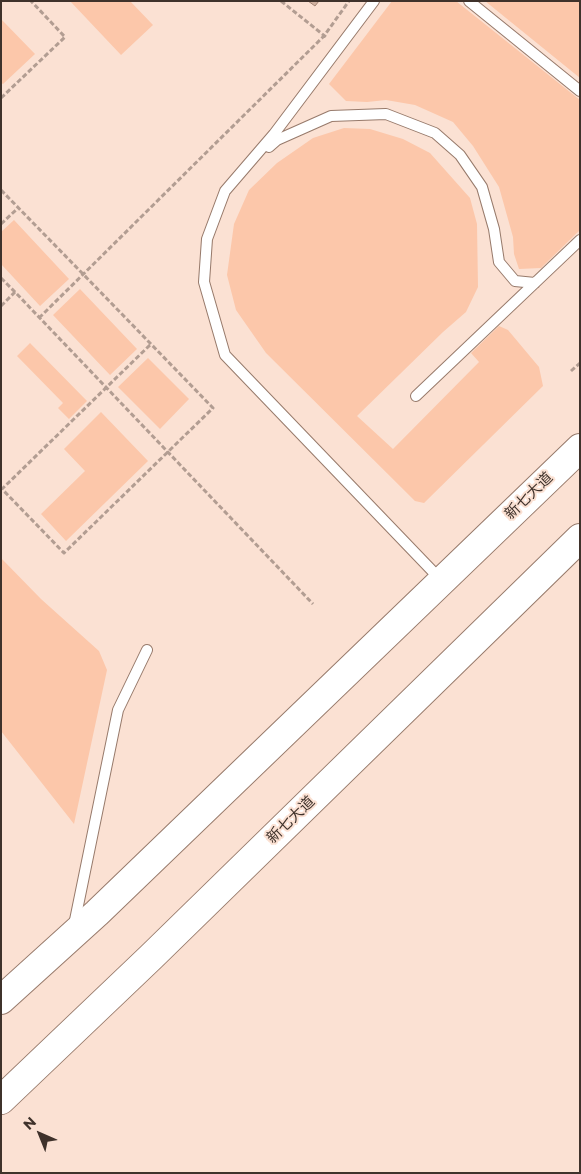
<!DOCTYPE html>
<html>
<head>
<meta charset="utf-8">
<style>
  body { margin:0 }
  #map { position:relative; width:581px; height:1174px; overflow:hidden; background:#fbe1d3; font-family:Montserrat,sans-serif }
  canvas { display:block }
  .frame { position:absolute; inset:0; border:2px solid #3f322b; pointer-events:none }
  .north { position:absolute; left:15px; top:1109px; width:50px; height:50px; -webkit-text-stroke:4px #fbe1d3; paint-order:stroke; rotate:316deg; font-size:14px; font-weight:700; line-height:20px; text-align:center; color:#3f322b }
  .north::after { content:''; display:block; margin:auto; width:18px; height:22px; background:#3f322b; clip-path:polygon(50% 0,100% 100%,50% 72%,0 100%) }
</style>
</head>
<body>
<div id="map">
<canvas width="581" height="1174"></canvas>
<div class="frame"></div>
<div class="north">N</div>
</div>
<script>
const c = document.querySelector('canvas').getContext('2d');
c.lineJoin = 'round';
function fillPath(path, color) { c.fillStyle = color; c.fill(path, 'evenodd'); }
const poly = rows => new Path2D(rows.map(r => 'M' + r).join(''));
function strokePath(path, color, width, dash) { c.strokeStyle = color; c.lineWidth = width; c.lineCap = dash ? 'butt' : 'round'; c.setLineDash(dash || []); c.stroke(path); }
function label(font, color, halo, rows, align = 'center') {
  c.font = font + ' Montserrat,"Noto Sans SC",sans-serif'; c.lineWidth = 4; c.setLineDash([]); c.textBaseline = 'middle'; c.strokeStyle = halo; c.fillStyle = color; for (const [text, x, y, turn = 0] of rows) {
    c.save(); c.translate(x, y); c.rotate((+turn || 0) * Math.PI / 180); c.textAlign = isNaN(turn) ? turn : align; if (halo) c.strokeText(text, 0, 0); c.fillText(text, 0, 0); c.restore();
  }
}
const green = poly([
  [70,1,130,1,153,25,121,55],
  [392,1,456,1,580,100,580,230,541,268,519,269,514,254,513,237,499,187,473,146,453,122,415,105,386,100,367,102,346,101,329,84],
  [485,1,580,1,580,78],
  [1,19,35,54,3,84,1,83],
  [344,128,370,129,403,139,430,153,470,198,477,224,478,287,466,312,443,332,357,416,393,449,479,362,471,353,499,326,508,330,539,367,543,386,424,503,415,501,266,353,236,310,227,275,234,224,249,190,277,163,313,138],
  [14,220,69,279,40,306,1,264,1,232],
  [80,289,137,349,110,375,53,315],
  [30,343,87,401,69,419,58,408,63,403,17,356],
  [148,358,189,399,160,429,118,387],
  [101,412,148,461,66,541,41,514,85,471,64,449],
  [1,558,41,599,99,651,107,670,74,824,1,731]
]);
const building = poly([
  [308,1,319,1,315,6,308,1]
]);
const path = poly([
  [281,1,326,37],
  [1,98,65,37,31,1],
  [1,190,83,274,213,408,64,553,2,489,151,344],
  [1,224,18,208],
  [1,278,15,292],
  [1,306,15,292,313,604],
  [39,318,324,36,349,1],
  [571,371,580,363]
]);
const service = poly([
  [374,1,274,134,225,191,207,239,204,282,225,355,441,580],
  [469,1,580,91],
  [269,147,277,140,331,116,386,114,435,133,460,155,482,187,494,229,499,262,515,281,535,283],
  [416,396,580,240],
  [74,925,118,710,147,650]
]);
const primary = poly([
  [1,1000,97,913,580,448],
  [1,1100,151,957,580,538]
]);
const streetNames = [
  ["新七大道",529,496,-44],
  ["新七大道",291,820,-44]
];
fillPath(green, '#fcc7aa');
fillPath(building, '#d1b2a1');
strokePath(building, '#a18373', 1);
strokePath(service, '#977a6b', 12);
strokePath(primary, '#977a6b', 30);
strokePath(path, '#b29d92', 3, [5, 2.5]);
strokePath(service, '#fff', 10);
strokePath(primary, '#fff', 28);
label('15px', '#3f322b', '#fbe1d3', streetNames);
</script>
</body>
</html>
